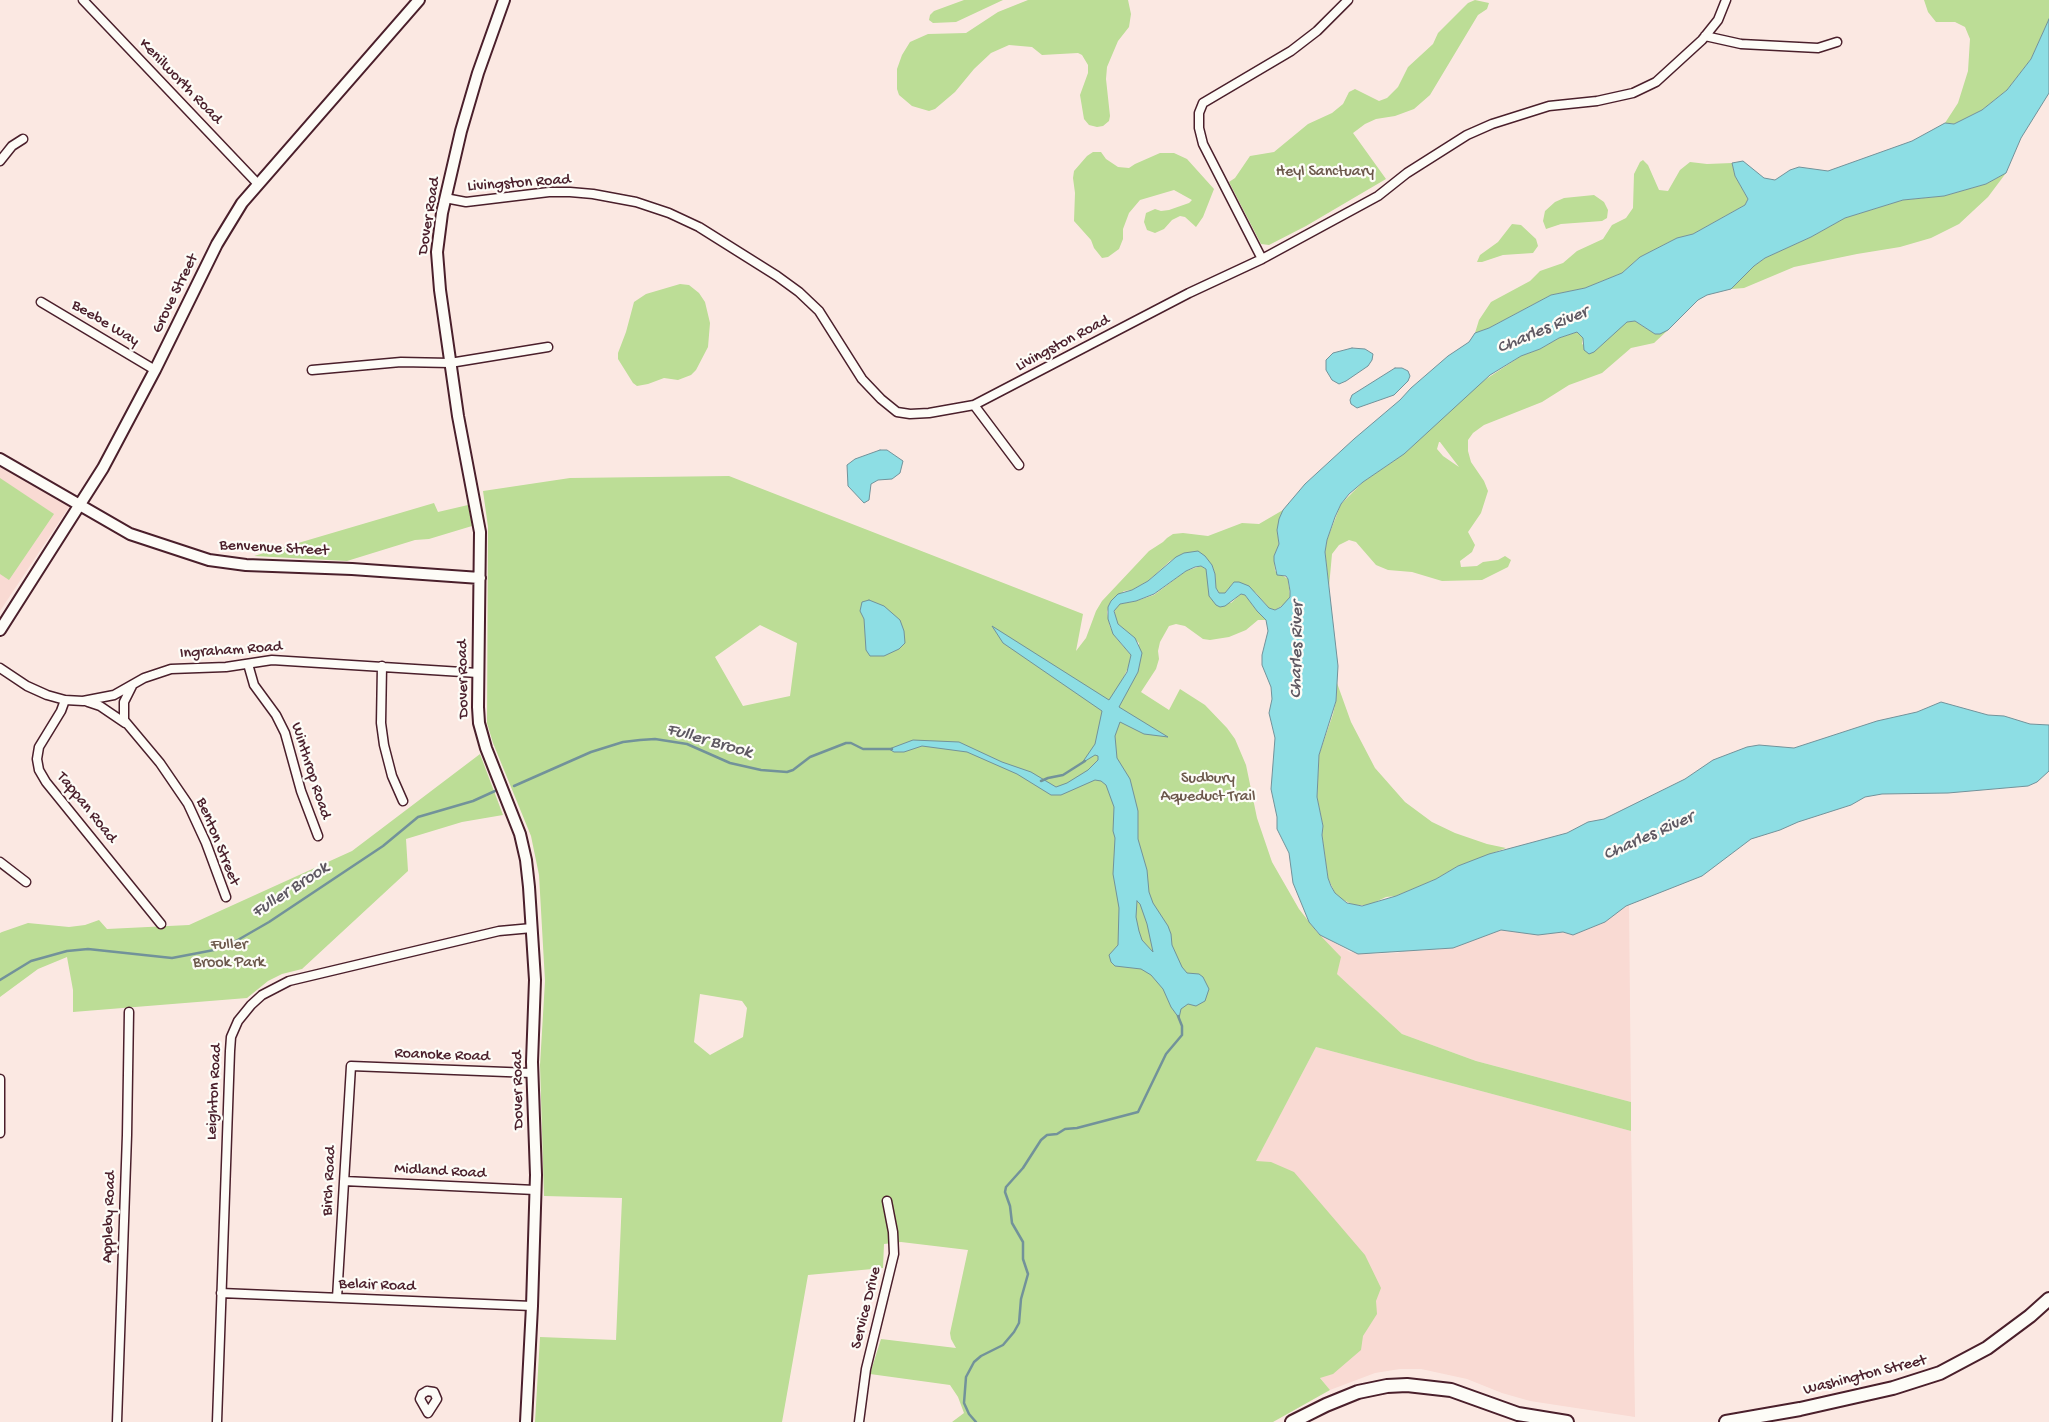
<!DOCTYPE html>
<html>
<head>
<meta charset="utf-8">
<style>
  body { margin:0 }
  canvas { display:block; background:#fbe8e2 }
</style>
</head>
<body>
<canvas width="2049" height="1422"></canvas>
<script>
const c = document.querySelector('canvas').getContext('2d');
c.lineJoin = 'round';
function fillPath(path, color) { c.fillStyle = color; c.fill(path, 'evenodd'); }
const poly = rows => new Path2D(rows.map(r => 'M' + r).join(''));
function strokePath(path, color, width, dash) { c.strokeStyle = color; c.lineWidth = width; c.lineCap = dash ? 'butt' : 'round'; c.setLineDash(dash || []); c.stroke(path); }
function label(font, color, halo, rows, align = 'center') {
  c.font = font + ' "Gochi Hand",sans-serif'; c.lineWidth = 4.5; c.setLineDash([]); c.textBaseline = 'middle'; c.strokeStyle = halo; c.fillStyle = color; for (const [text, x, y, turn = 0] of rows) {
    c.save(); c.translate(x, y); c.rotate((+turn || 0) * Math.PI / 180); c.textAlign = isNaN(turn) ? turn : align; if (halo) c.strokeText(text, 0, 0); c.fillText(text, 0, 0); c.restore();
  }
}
const built = poly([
  [0,466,66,502,69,507,0,611],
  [1629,905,1631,1102,1476,1061,1402,1034,1337,974,1317,932,1350,952,1370,954,1398,953,1405,950,1419,951,1453,948,1501,930,1538,935,1563,932,1573,935,1605,922,1621,909],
  [1316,1047,1631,1131,1635,1417,1530,1401,1502,1393,1467,1379,1421,1369,1400,1369,1375,1373,1330,1390,1212,1244]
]);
const green = poly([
  [964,0,1003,0,956,22,933,23,929,20,930,15,934,11],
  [1028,0,1128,0,1131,14,1129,27,1118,41,1107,67,1106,79,1110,116,1109,121,1103,126,1097,127,1089,125,1084,119,1080,95,1088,73,1088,65,1082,55,1078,53,1042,55,1032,47,1009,45,991,53,974,69,955,92,935,109,929,111,912,106,899,95,897,89,897,69,902,55,910,42,928,34,966,33,998,12],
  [1475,0,1489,3,1487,9,1478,15,1430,95,1414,109,1395,116,1376,119,1365,124,1353,133,1386,179,1306,226,1269,245,1261,244,1229,182,1235,178,1250,156,1274,152,1308,124,1332,113,1343,104,1349,92,1355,89,1379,101,1387,98,1398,87,1408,67,1433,44,1438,33,1468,3],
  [1924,0,2049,0,2049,19,2031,59,2007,90,1982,110,1954,124,1945,123,1958,103,1968,71,1970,39,1965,27,1955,22,1936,22,1928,12],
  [1093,152,1101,152,1106,159,1118,167,1129,168,1135,164,1160,153,1174,153,1187,159,1214,189,1203,217,1196,227,1185,217,1180,216,1172,220,1164,229,1155,233,1147,230,1144,222,1146,213,1155,209,1161,211,1169,210,1189,203,1192,200,1174,190,1140,200,1129,213,1123,229,1123,239,1119,249,1108,257,1102,258,1094,248,1091,240,1074,221,1075,193,1073,178,1074,171,1087,156],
  [1643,160,1648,165,1659,190,1668,191,1680,170,1690,162,1707,164,1732,163,1735,176,1748,199,1745,205,1693,234,1677,238,1640,257,1622,273,1585,288,1551,295,1489,328,1475,333,1479,320,1491,302,1530,281,1540,271,1563,263,1577,251,1603,239,1612,225,1626,218,1633,208,1634,174,1640,162],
  [2006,173,1988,197,1959,224,1931,238,1900,247,1857,254,1794,267,1744,288,1731,289,1754,266,1765,258,1811,237,1845,218,1903,200,1944,196,1986,184],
  [1594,195,1604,202,1608,210,1607,218,1602,221,1561,224,1546,229,1543,221,1545,211,1555,202,1564,198],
  [1512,224,1521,225,1536,239,1538,246,1533,253,1503,255,1482,262,1477,262,1480,255,1498,242],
  [680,284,689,285,699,293,705,302,710,323,708,347,696,370,691,375,678,380,664,378,648,384,637,386,633,383,618,359,618,353,626,332,634,302,646,294],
  [1635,321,1655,334,1668,330,1654,343,1631,348,1602,373,1569,385,1542,402,1484,425,1473,433,1468,440,1468,451,1471,462,1484,481,1488,491,1481,513,1468,532,1475,545,1472,552,1460,561,1461,567,1477,566,1483,562,1498,560,1505,556,1511,560,1508,567,1482,580,1442,581,1412,572,1388,570,1376,565,1356,542,1349,540,1339,545,1332,554,1329,587,1325,552,1327,540,1341,504,1363,482,1404,454,1477,385,1521,356,1540,349,1559,338,1577,332,1583,338,1582,344,1594,352,1620,327,1627,322],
  [1439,442,1440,442,1459,467,1443,456,1437,449],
  [729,476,1083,614,1076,651,1086,638,1096,611,1102,601,1149,551,1163,542,1167,538,1173,534,1183,533,1208,536,1242,523,1259,524,1283,510,1277,530,1279,544,1274,556,1275,571,1288,579,1290,597,1286,603,1275,610,1269,608,1256,593,1234,582,1225,593,1219,593,1216,588,1215,574,1212,565,1184,553,1170,561,1148,581,1132,590,1124,591,1111,601,1107,612,1110,627,1117,639,1131,655,1130,663,1122,681,1135,676,1138,672,1139,643,1118,624,1115,618,1115,608,1120,604,1136,601,1154,595,1186,571,1201,566,1206,569,1208,577,1209,596,1231,603,1241,594,1245,595,1257,611,1266,620,1258,620,1246,630,1229,637,1210,640,1203,639,1185,626,1176,624,1169,626,1160,642,1158,651,1159,659,1156,669,1141,692,1169,710,1180,689,1205,705,1227,728,1235,739,1246,765,1257,818,1272,862,1299,909,1317,932,1341,957,1337,974,1402,1034,1476,1061,1631,1102,1631,1131,1316,1047,1256,1161,1271,1162,1294,1172,1365,1255,1381,1288,1376,1301,1377,1314,1363,1336,1361,1350,1333,1374,1320,1378,1330,1390,1273,1422,952,1422,964,1413,958,1397,950,1385,870,1374,881,1339,956,1348,951,1339,950,1333,968,1250,901,1242,884,1244,883,1268,808,1275,782,1422,535,1422,540,1337,616,1340,622,1198,544,1196,540,1065,545,981,539,875,531,836,493,743,487,723,488,527,483,491,570,478],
  [760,625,797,643,790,696,743,706,715,657],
  [700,994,742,1001,747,1008,743,1037,710,1055,694,1042],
  [0,478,54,514,9,580,0,574],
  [434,503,438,512,468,505,472,526,429,539,415,540,347,561,254,556],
  [1337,683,1351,722,1375,768,1405,802,1432,822,1455,833,1487,844,1506,848,1458,866,1436,879,1396,896,1386,897,1369,905,1354,905,1341,899,1335,893,1328,878,1322,835,1323,826,1317,797,1319,755,1333,714,1336,701],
  [480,754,503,815,462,822,406,839,408,871,302,969,282,974,268,981,247,998,73,1012,73,990,67,957,38,969,0,997,0,933,2,932,28,923,69,927,85,925,99,920,107,929,189,925,352,851]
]);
const water = poly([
  [2049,19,2049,93,2021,138,2006,173,1986,184,1944,196,1903,200,1845,218,1811,237,1765,258,1754,266,1731,289,1707,295,1698,300,1668,330,1660,334,1655,334,1635,321,1627,322,1594,352,1589,354,1584,350,1583,338,1577,332,1559,338,1540,349,1521,356,1490,375,1404,454,1363,482,1349,494,1341,504,1335,517,1327,540,1325,552,1338,666,1336,701,1319,755,1317,797,1323,826,1322,835,1328,878,1331,886,1335,893,1347,903,1362,906,1396,896,1436,879,1458,866,1489,854,1567,833,1588,822,1604,819,1685,779,1713,760,1747,747,1759,745,1794,748,1877,721,1917,712,1941,702,1988,715,2004,716,2030,724,2049,725,2049,771,2037,782,2028,786,1948,793,1882,794,1865,797,1851,805,1798,822,1780,830,1751,839,1702,876,1626,906,1605,922,1573,935,1563,932,1538,935,1501,930,1453,948,1358,954,1320,935,1309,922,1293,883,1289,853,1277,829,1277,817,1271,789,1275,738,1269,713,1272,699,1271,687,1262,665,1262,655,1268,631,1266,620,1257,611,1245,595,1241,594,1225,606,1220,607,1216,605,1209,596,1206,569,1201,566,1195,567,1186,571,1154,594,1136,601,1120,604,1114,611,1118,624,1135,638,1142,653,1138,672,1119,707,1168,737,1144,734,1120,722,1115,736,1117,758,1130,779,1138,811,1138,839,1147,870,1149,892,1153,903,1168,926,1171,934,1172,945,1182,967,1187,973,1199,974,1203,977,1209,989,1205,1001,1196,1006,1188,1004,1181,1009,1179,1018,1171,1007,1163,989,1151,975,1141,969,1115,966,1111,962,1109,955,1118,945,1119,908,1113,874,1115,838,1113,831,1114,807,1106,785,1101,781,1095,780,1061,795,1051,795,1017,774,967,752,922,746,904,752,894,752,889,749,913,740,959,742,1002,762,1031,772,1056,787,1067,783,1088,770,1098,760,1098,756,1095,755,1082,763,1095,744,1102,711,1003,643,992,626,1109,700,1127,672,1131,655,1113,634,1108,619,1108,607,1111,601,1118,594,1132,590,1148,581,1176,557,1184,553,1198,551,1205,556,1212,565,1215,574,1216,588,1219,593,1225,593,1234,582,1239,582,1249,586,1269,608,1275,610,1281,607,1290,597,1290,591,1288,579,1286,576,1277,575,1274,561,1274,556,1279,544,1277,530,1279,519,1283,510,1305,484,1354,439,1400,400,1411,388,1448,356,1469,342,1475,333,1489,328,1551,295,1585,288,1622,273,1640,257,1677,238,1693,234,1745,205,1748,199,1735,176,1732,163,1743,161,1764,178,1775,180,1790,170,1799,167,1828,171,1912,141,1945,123,1954,124,1982,110,2007,90,2031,59,2049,19],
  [1137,901,1140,904,1147,924,1153,952,1142,940,1139,931,1136,917,1137,901],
  [1352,348,1365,349,1373,354,1372,360,1368,366,1346,381,1339,384,1332,380,1326,370,1326,360,1333,353,1352,348],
  [1395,368,1402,368,1408,371,1410,376,1408,381,1394,395,1357,408,1351,404,1350,400,1352,395,1395,368],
  [880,450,887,450,903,461,900,473,892,479,878,480,871,484,869,500,864,503,848,486,847,465,855,459,880,450],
  [869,600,884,606,900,620,904,631,905,643,899,649,884,656,870,656,866,650,864,619,860,611,862,602,869,600]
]);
const stream = poly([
  [1041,781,1048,778,1063,775,1085,761],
  [514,786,591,752,623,742,640,740,655,739,687,744,730,763,761,770,787,772,793,770,810,757,846,743,851,743,863,749,892,749],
  [0,980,31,961,67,951,88,949,172,958,214,950,236,941,269,922,383,846,418,817,473,801,495,791],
  [976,1422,969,1414,964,1403,966,1377,974,1362,981,1356,1003,1345,1014,1332,1019,1323,1021,1299,1028,1274,1023,1259,1023,1242,1012,1223,1010,1206,1005,1192,1006,1187,1023,1168,1041,1140,1047,1135,1057,1134,1065,1129,1077,1128,1138,1112,1166,1054,1182,1035,1182,1026,1178,1016]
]);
const minor = poly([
  [83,0,257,183],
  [1705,36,1741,44,1818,48,1837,42],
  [0,161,12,146,23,139],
  [445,198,466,202,549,192,570,192,593,194,636,202,669,213,699,227,777,276,799,292,819,311,862,379,881,399,897,412,910,414,929,413,974,405,1189,293,1262,259,1378,196,1407,173,1467,135,1492,124,1549,106,1597,101,1633,93,1656,82,1702,40,1718,20,1726,0],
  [1262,259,1203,144,1199,128,1199,113,1203,103,1291,51,1317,31,1348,0],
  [41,302,155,370],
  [312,370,401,362,450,363,548,347],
  [974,405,1019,465],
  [248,664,254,685,276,715,285,733,301,791,318,836],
  [382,666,381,723,384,745,392,776,403,801],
  [0,668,27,686,47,695,65,700,83,701,114,695,144,678,171,669,226,667,272,660,478,673],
  [132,686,124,702,124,720,160,763,188,804,206,843,226,897],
  [65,700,61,711,39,747,37,759,39,770,46,782,161,924],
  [88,702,100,706,125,723],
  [0,862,26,882],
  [0,1079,0,1133],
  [344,1181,535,1190],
  [221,1293,532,1306],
  [337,1298,351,1066,532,1073],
  [427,1391,434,1392,437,1399,428,1413,420,1399,422,1394,427,1391],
  [117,1422,127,1135,129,1012],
  [217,1422,230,1051,231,1037,238,1021,251,1005,262,995,289,981,499,931,532,928],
  [859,1422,866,1369,894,1254,893,1232,887,1201]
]);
const tertiary = poly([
  [504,0,478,73,461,131,442,213,437,252,440,290,458,416,480,532,478,707,479,723,486,748,520,834,526,860,529,887,535,980,532,1062,536,1175,532,1306,526,1422],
  [0,459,130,534,209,560,246,565,352,569,480,578],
  [0,630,103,468,155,370,217,244,242,203,419,0]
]);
const primary = poly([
  [1292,1422,1326,1405,1358,1392,1387,1386,1407,1385,1451,1390,1518,1414,1567,1422],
  [1726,1422,1800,1409,1893,1388,1940,1373,1987,1348,2030,1316,2049,1299]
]);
const streetNames = [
  ["Kenilworth Road",180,82,46],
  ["Livingston Road",519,184,-4],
  ["Dover Road",430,216,-81],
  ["Grove Street",176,294,-64],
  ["Beebe Way",105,324,31],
  ["Livingston Road",1063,344,-28],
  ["Benvenue Street",274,549,3],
  ["Ingraham Road",231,651,-4],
  ["Dover Road",464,679,-91],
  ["Winthrop Road",310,771,72],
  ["Tappan Road",86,808,51],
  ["Benton Street",217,842,68],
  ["Roanoke Road",442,1056,2],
  ["Dover Road",519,1090,-91],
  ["Leighton Road",215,1092,-87],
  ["Midland Road",440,1172,3],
  ["Birch Road",330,1181,-87],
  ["Appleby Road",110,1217,-88],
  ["Belair Road",377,1286,2],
  ["Service Drive",867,1308,-76],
  ["Washington Street",1865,1376,-14]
];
const parkNames = [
  ["Heyl Sanctuary",1325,173],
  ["Sudbury",1208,780],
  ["Aqueduct Trail",1208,798],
  ["Fuller",229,946],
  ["Brook Park",229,964]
];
const waterNames = [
  ["Charles River",1543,331,-23],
  ["Charles River",1298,650,-89],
  ["Fuller Brook",709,742,16],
  ["Charles River",1649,837,-24],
  ["Fuller Brook",291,891,-33]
];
fillPath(built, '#f9dad3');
fillPath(green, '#bcdd96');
fillPath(water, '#8ddee4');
strokePath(water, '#72929a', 1);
strokePath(stream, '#72929a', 2.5);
strokePath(minor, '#4a1f2b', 11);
strokePath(tertiary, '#4a1f2b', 14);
strokePath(primary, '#4a1f2b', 16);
strokePath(minor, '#fdfcf7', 8);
strokePath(tertiary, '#fdfcf7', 10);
strokePath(primary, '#fdfcf7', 12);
label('16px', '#4a1f2b', '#fdfcf7', streetNames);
label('16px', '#6c584b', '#fdfcf7', parkNames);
label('italic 18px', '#5e5862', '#fdfcf7', waterNames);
</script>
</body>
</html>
